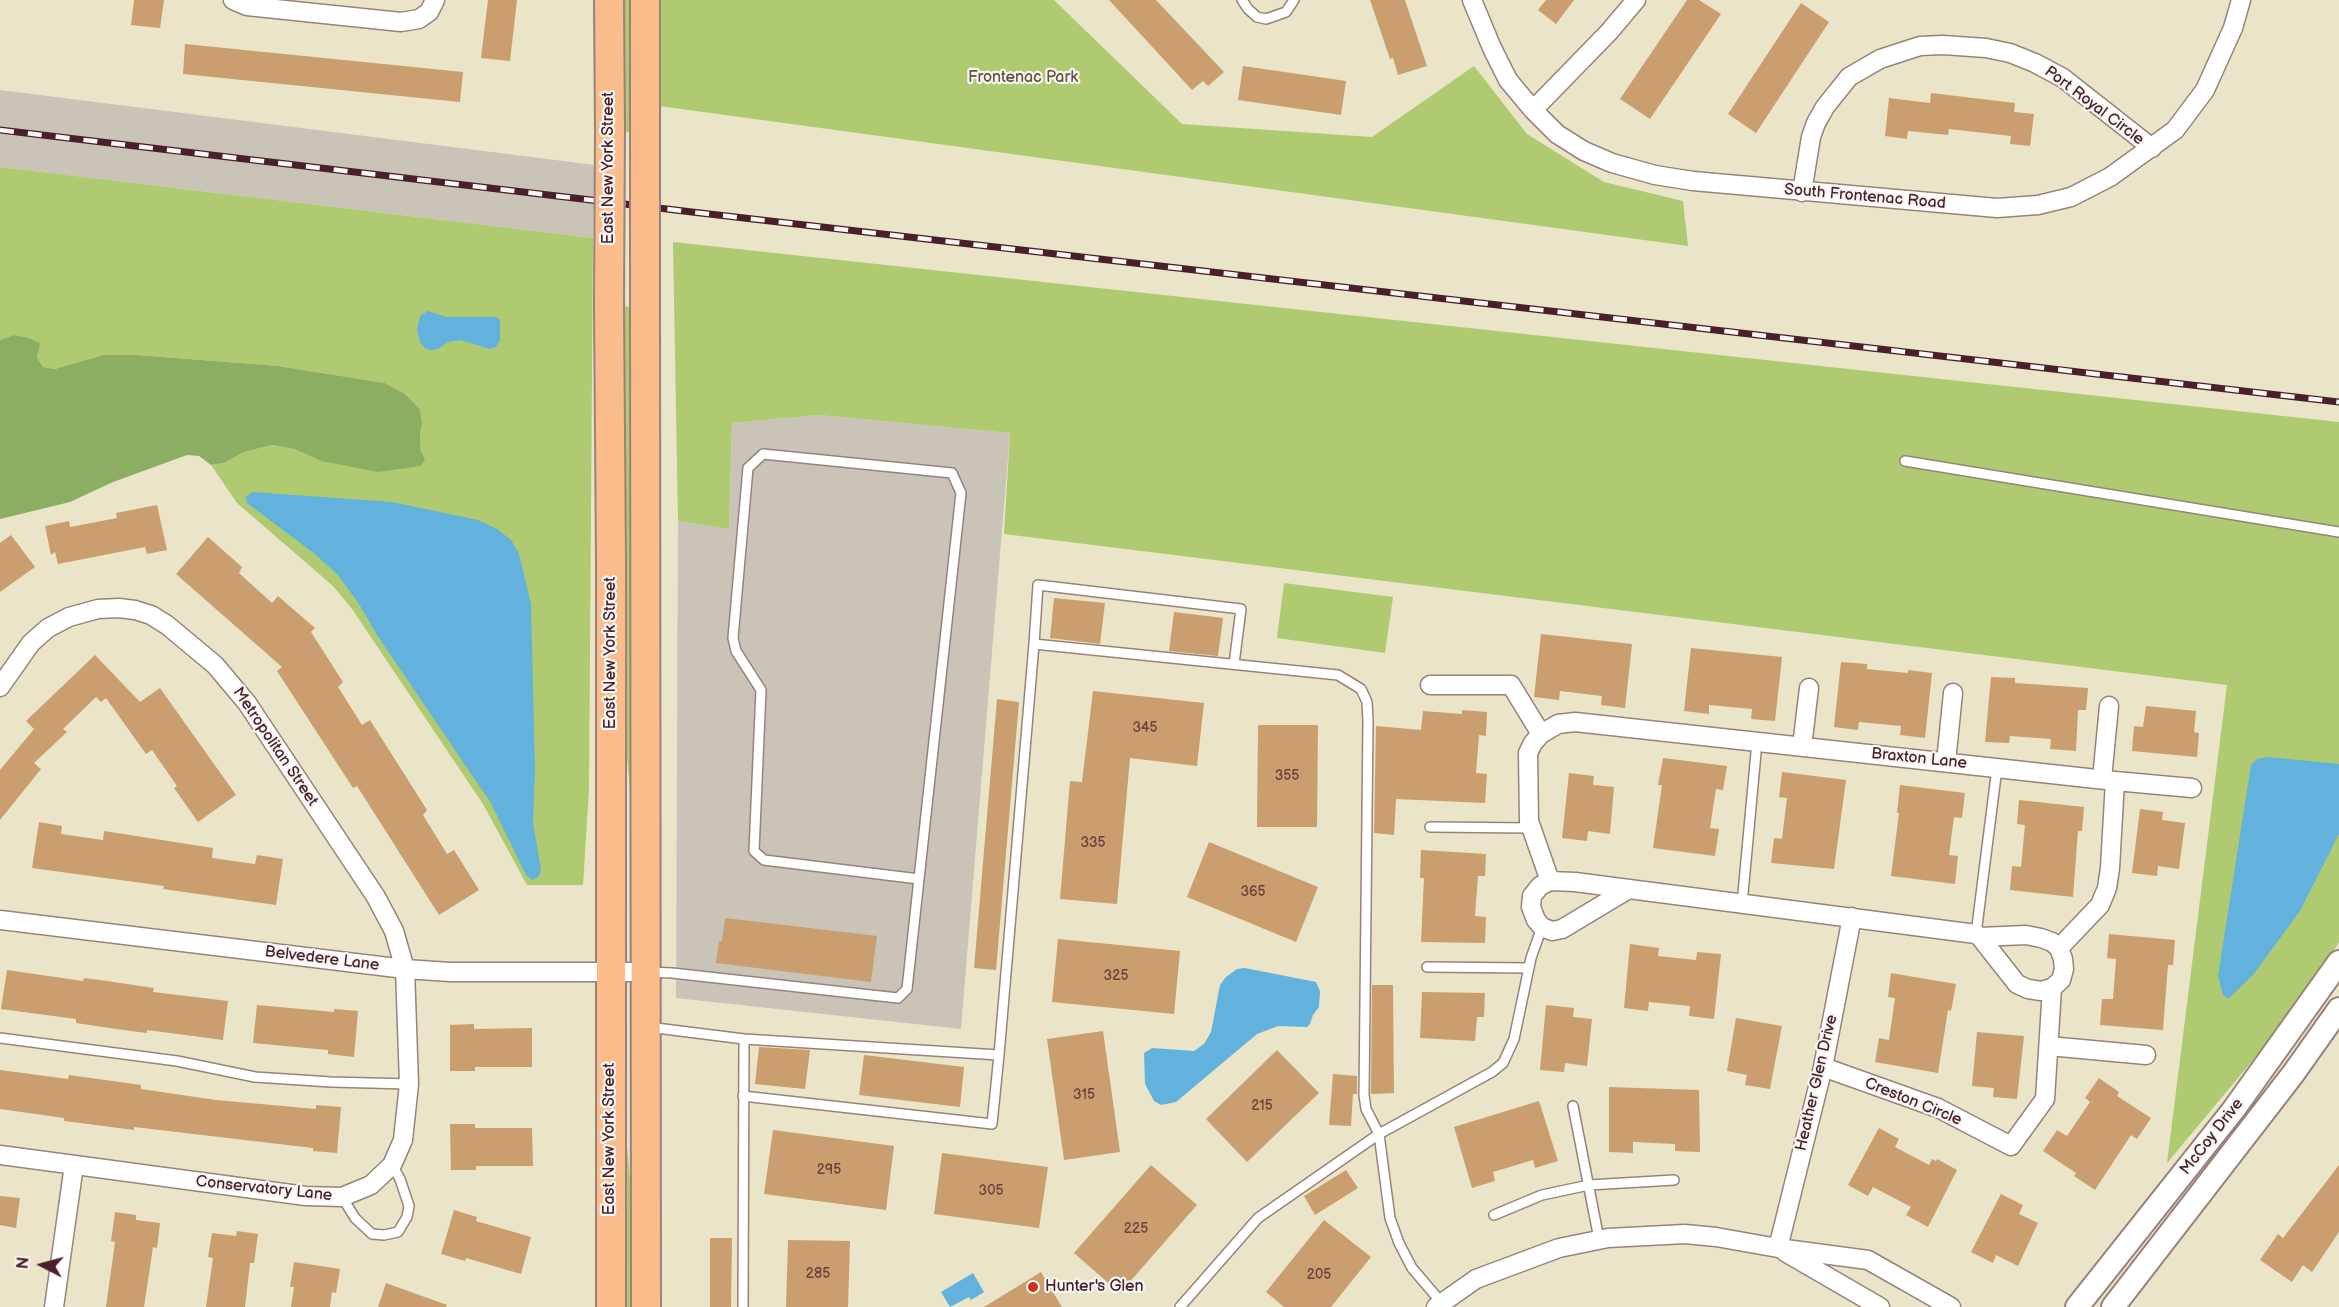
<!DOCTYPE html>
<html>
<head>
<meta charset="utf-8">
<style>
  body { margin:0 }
  #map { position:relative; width:2339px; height:1307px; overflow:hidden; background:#eae5c8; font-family:"Balsamiq Sans",sans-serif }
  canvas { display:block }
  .north { position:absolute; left:12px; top:1235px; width:60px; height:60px; -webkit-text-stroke:4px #f6f6f2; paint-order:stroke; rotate:276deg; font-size:16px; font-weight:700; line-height:24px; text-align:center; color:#4a1f2b }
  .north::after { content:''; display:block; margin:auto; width:21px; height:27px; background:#4a1f2b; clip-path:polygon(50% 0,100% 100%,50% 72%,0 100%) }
</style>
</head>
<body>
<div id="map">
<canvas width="2339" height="1307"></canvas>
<div class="north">N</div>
</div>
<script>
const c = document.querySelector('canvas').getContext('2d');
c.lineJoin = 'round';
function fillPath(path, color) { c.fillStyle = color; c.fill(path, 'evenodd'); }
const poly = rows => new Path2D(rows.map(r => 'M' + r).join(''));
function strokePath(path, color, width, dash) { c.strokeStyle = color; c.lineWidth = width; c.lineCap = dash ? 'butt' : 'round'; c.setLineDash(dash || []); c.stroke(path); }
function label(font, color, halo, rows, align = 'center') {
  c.font = font + ' "Balsamiq Sans",sans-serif'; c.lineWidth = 4.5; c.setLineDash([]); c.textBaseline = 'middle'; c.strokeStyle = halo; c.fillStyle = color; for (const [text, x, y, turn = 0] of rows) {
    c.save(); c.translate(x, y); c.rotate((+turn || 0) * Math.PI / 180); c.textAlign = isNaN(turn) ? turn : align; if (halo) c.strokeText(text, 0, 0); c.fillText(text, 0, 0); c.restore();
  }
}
const industrial = poly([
  [0,90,595,165,593,238,0,167],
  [819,415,1010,433,961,1029,676,998,678,521,729,529,732,423]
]);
const green = poly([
  [620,0,634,0,634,134,620,130],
  [657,0,1054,0,1182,124,1372,137,1474,66,1527,134,1604,182,1683,201,1688,246,659,106],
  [0,167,593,238,589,790,583,885,527,885,483,804,352,609,333,586,237,503,211,465,224,463,244,452,272,445,294,449,321,461,421,452,420,436,422,424,405,394,385,383,278,366,137,355,103,355,55,369,42,367,37,358,39,343,26,337,13,335,0,340],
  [673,242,2339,422,2339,942,2318,977,2279,1029,2167,1163,2227,685,1004,534,1010,433,819,415,732,423,729,529,678,521],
  [621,306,633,307,632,811,621,694],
  [1284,583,1393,597,1385,653,1277,638],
  [625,1121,634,1229,634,1307,622,1307]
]);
const forest = poly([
  [13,335,26,337,40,343,37,358,43,367,55,369,103,355,137,355,278,366,385,383,405,394,420,410,422,424,420,436,421,452,425,459,421,466,378,472,321,461,294,449,272,445,244,452,224,463,211,465,199,456,187,455,113,482,70,502,0,519,0,340]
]);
const water = poly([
  [428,311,446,317,496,317,500,320,500,340,496,347,490,349,460,340,448,342,438,349,431,350,425,348,420,342,417,330,420,316],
  [252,492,392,502,478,520,497,529,511,540,519,554,531,604,535,769,533,823,541,870,538,877,532,880,526,875,491,803,377,635,359,604,338,575,315,554,247,503,246,497],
  [2268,757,2339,764,2339,834,2300,911,2253,975,2228,999,2223,995,2218,976,2251,765,2257,759],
  [1245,968,1316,982,1320,991,1319,1007,1313,1015,1310,1024,1307,1027,1278,1026,1257,1034,1176,1102,1161,1105,1154,1101,1145,1084,1144,1053,1152,1048,1194,1051,1204,1044,1211,1032,1220,985,1226,977,1237,969],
  [973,1273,984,1292,971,1300,969,1297,950,1307,941,1292]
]);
const building = poly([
  [134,0,164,0,160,28,131,25],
  [488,0,517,0,510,61,481,58],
  [1109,0,1156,0,1224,72,1208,86,1203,81,1192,90],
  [1370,0,1405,0,1427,66,1398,75,1393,58,1390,59],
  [1546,0,1574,0,1556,24,1538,10],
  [1687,0,1699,0,1721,14,1650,119,1620,99],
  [1801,3,1829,22,1756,133,1728,114],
  [185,44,463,72,460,102,183,74],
  [1243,66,1346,81,1341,115,1238,100],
  [1931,93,2015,103,2014,112,2034,114,2030,146,2010,144,2011,136,1949,129,1948,135,1908,131,1907,139,1885,136,1889,98,1930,103],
  [157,505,167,550,147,554,145,547,58,564,55,552,51,555,45,526,69,521,70,527,117,518,116,513],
  [11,535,35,567,0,592,0,543],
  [208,537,242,567,239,573,272,603,278,596,315,628,311,632,343,682,338,687,362,725,370,720,427,810,423,815,447,854,454,850,479,890,439,915,357,786,353,788,277,671,282,667,176,574],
  [1054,598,1105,603,1100,644,1050,638],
  [1174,612,1223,618,1218,656,1169,651],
  [1541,634,1632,644,1625,708,1601,705,1602,696,1560,691,1559,700,1534,697],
  [1691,648,1782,657,1775,721,1751,719,1752,709,1709,705,1709,714,1684,711],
  [95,655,140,702,160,688,236,795,198,822,174,788,177,786,152,750,146,754,106,698,101,702,96,697,63,729,67,732,34,763,41,769,0,820,0,770,34,729,26,721],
  [1841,662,1867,664,1867,669,1908,673,1908,670,1932,673,1925,738,1900,735,1901,726,1859,722,1858,730,1834,727],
  [1991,677,2015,678,2015,683,2088,688,2086,710,2078,710,2076,751,2050,749,2051,739,2010,736,2009,743,1985,742],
  [1093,691,1204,703,1197,766,1130,758,1117,904,1060,899,1070,781,1082,782],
  [997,699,1019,702,996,970,974,968],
  [2146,706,2196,711,2194,732,2199,733,2197,757,2132,751,2134,726,2143,727],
  [1462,710,1487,712,1486,736,1479,735,1476,773,1487,774,1485,803,1396,799,1394,835,1374,833,1376,726,1421,730,1423,711,1462,714],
  [1258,725,1318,725,1317,827,1257,827],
  [1663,758,1727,766,1723,790,1716,789,1710,828,1719,829,1715,856,1653,848,1662,785,1658,785],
  [1782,772,1846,780,1834,869,1771,863,1774,838,1782,839,1787,798,1779,797],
  [1569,773,1594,776,1593,785,1614,787,1610,834,1588,831,1587,841,1562,838],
  [1900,785,1965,793,1962,818,1954,817,1949,855,1958,856,1955,884,1891,876,1899,813,1897,813],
  [2019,800,2084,807,2082,831,2078,831,2073,897,2010,890,2012,866,2021,867,2025,825,2017,824],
  [2140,809,2163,812,2162,820,2185,823,2179,869,2158,866,2157,876,2132,873],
  [39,822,62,826,61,834,103,840,104,831,213,848,212,858,255,864,257,855,283,859,276,905,163,889,164,886,32,868],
  [1209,842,1318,887,1296,942,1187,897],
  [1421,850,1486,854,1485,876,1478,876,1475,916,1486,917,1485,943,1421,942,1424,878,1420,878],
  [725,918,877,936,871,982,716,963,719,941,722,941],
  [2109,934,2175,940,2173,965,2168,965,2163,1030,2100,1025,2102,999,2113,999,2116,959,2107,958],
  [1058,939,1180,951,1174,1014,1052,1002],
  [1630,944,1659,948,1658,956,1696,960,1697,952,1721,954,1714,1019,1689,1016,1690,1006,1649,1002,1648,1011,1624,1008],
  [7,970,83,981,84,978,107,981,154,988,153,992,228,1001,223,1040,147,1030,147,1033,123,1030,76,1023,76,1019,1,1009],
  [1891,973,1956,984,1951,1011,1948,1010,1938,1073,1875,1062,1879,1038,1889,1040,1895,998,1888,997],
  [1372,985,1393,985,1394,1093,1371,1094],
  [1422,992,1485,993,1484,1017,1477,1017,1475,1041,1420,1038],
  [257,1005,334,1012,334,1009,358,1011,354,1057,328,1054,328,1050,253,1043],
  [1546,1005,1574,1008,1573,1017,1592,1019,1587,1066,1565,1063,1564,1072,1540,1070],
  [1736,1018,1782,1026,1770,1089,1745,1085,1747,1075,1727,1071],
  [474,1024,474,1029,532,1028,532,1067,475,1067,475,1071,450,1071,450,1025],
  [1103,1031,1120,1152,1064,1160,1047,1039],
  [1977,1032,2024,1036,2017,1099,1993,1097,1994,1088,1972,1086],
  [759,1047,810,1050,805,1089,755,1084],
  [1277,1050,1319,1093,1247,1162,1206,1119],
  [864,1055,964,1067,960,1107,859,1095],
  [0,1070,68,1079,69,1075,141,1085,141,1089,216,1100,316,1109,316,1105,341,1107,337,1153,313,1151,313,1148,134,1127,134,1130,88,1124,64,1121,64,1118,0,1109],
  [1333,1074,1357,1076,1357,1094,1353,1094,1351,1126,1329,1125],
  [2099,1078,2119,1092,2117,1096,2151,1118,2137,1139,2131,1135,2095,1190,2074,1176,2076,1173,2043,1151,2057,1130,2067,1136,2090,1102,2085,1098],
  [1609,1087,1699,1090,1700,1152,1675,1151,1675,1144,1633,1142,1633,1153,1609,1152],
  [1539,1101,1558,1161,1535,1168,1533,1160,1493,1172,1495,1181,1472,1188,1454,1127],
  [450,1124,475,1124,475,1128,532,1128,533,1166,476,1166,476,1170,451,1170],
  [1879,1128,1899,1139,1895,1147,1929,1165,1932,1159,1936,1161,1937,1159,1957,1170,1928,1227,1906,1215,1911,1207,1873,1187,1868,1196,1848,1185],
  [773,1130,894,1146,886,1210,764,1194],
  [942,1153,1048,1167,1039,1228,934,1214],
  [1151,1165,1197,1205,1120,1293,1074,1253],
  [2339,1165,2339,1232,2312,1272,2303,1265,2292,1282,2260,1260,2278,1234,2283,1238],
  [1346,1170,1358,1188,1315,1215,1304,1196],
  [2001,1194,2023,1205,2019,1214,2038,1223,2018,1266,1996,1255,1993,1263,1971,1252],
  [0,1196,20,1198,16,1228,0,1225],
  [454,1210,477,1217,476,1221,531,1237,521,1274,466,1258,465,1261,441,1254],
  [115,1212,136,1215,136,1220,160,1223,157,1248,153,1247,144,1307,106,1307,115,1242,111,1241],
  [1324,1220,1371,1257,1331,1307,1284,1307,1266,1292],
  [237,1231,258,1234,254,1263,250,1263,245,1307,206,1307,213,1258,208,1257,212,1233,236,1236],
  [710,1238,732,1238,731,1307,710,1307],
  [788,1240,850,1241,848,1307,786,1307],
  [294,1262,340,1269,336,1293,332,1292,330,1307,291,1307,294,1287,290,1287],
  [1041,1272,1062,1307,984,1307],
  [386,1283,447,1305,446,1307,378,1307]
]);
const service = poly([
  [1242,0,1248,9,1257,17,1266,19,1286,12,1294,0],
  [1905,461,2339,532],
  [1034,644,1038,585,1241,609,1234,664],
  [1430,827,1532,828],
  [1742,904,1757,742],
  [1976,934,1997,768],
  [1427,967,1529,968],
  [648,972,672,973,898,998,907,989,961,493,952,473,763,454,748,468,733,638,736,651,761,690,754,851,764,860,919,879],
  [648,1027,744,1039],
  [0,1038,177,1061,255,1077,331,1082,409,1084],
  [743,1096,992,1124,999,1055],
  [1573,1106,1599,1239],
  [342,1197,355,1218,372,1234,384,1235,398,1232,407,1217,409,1206,400,1179,392,1165],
  [1494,1215,1542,1195,1589,1185,1674,1180],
  [743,1307,744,1039,999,1055,1034,644,1338,675,1361,689,1367,702,1368,721,1364,1095,1366,1109,1379,1134,1390,1218,1399,1243,1412,1268,1441,1302],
  [1180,1307,1258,1218,1379,1134,1492,1072,1503,1063,1514,1039,1531,958,1542,927]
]);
const minor = poly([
  [233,0,247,6,401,22,419,19,429,12,435,0],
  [1472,0,1492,48,1508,80,1533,110,1557,134,1584,151,1612,163,1655,175,1693,181,1997,208,2038,205,2071,197,2110,177,2175,130,2205,90,2233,28,2241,0],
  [1533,110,1609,32,1636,0],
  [1802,192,1811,137,1816,123,1825,107,1849,77,1880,59,1920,46,1943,45,1986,48,2010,53,2035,63,2063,78,2152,148],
  [1430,685,1511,685,1541,734],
  [0,687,31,643,48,628,69,617,98,609,119,608,135,610,151,615,167,625,215,665,247,703,376,897,394,931,405,969,409,1084,403,1140,392,1165,371,1185,342,1197,306,1196,0,1155],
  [1802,747,1809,688],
  [1946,762,1953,693],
  [2102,779,2109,706],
  [2115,781,2192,788],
  [1550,881,1529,821,1528,753,1533,743,1541,734,1558,724,1575,722,2115,781,2110,868,2107,888,2100,905,2059,948],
  [1627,890,1562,929,1552,931,1542,927,1536,920,1531,907,1532,896,1540,886,1550,881,1575,882,1976,934,1980,937],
  [0,920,405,969,450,972,646,972],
  [2026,935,2041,938,2052,942,2059,948,2063,959,2064,969,2061,980,2052,988,2041,991,2028,989,2017,984,1980,937,2026,935],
  [2049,1046,2146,1055],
  [1823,1067,1938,1108,2011,1146,2045,1099,2052,988],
  [1778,1248,1823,1067,1852,917],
  [1785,1252,1880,1307],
  [54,1307,74,1165],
  [1436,1307,1476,1279,1559,1248,1608,1238,1685,1234,1716,1237,1778,1248,1868,1260,1951,1307]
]);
const tertiary = poly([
  [2077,1307,2234,1109,2339,962],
  [2113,1307,2293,1074,2339,1009]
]);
const primary = poly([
  [609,0,610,129],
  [645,0,645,133],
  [609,305,611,562,611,1307],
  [645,308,646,1307]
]);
const rail = poly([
  [0,130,692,212,2339,402]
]);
const primaryBridge = poly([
  [645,133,645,308],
  [609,305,610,129]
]);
const markers = [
  [1033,1287,6,"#c8321e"]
];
const numberNames = [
  ["345",1145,728],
  ["355",1287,776],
  ["335",1093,843],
  ["365",1253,892],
  ["325",1116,976],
  ["315",1084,1095],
  ["215",1262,1106],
  ["295",829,1170],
  ["305",991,1191],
  ["225",1136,1229],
  ["285",818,1274],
  ["205",1319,1275]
];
const parkNames = [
  ["Frontenac Park",1023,78]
];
const streetNames = [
  ["Port Royal Circle",2094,106,37],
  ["East New York Street",609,168,-90],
  ["South Frontenac Road",1865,197,5],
  ["East New York Street",611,653,-90],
  ["Metropolitan Street",275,747,56],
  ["Braxton Lane",1919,759,6],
  ["Belvedere Lane",322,959,7],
  ["Heather Glen Drive",1817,1083,-77],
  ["Creston Circle",1913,1102,22],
  ["McCoy Drive",2212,1137,-52],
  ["East New York Street",610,1139,-90],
  ["Conservatory Lane",264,1189,6]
];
const poiNames = [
  ["Hunter's Glen",1045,1287]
];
fillPath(industrial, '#cac3b8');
fillPath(green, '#afca70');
fillPath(forest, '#8bae62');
fillPath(water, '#63b1dd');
fillPath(building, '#ca9e6e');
strokePath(service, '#9a827a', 12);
strokePath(minor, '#9a827a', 21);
strokePath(tertiary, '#9a827a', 26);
strokePath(primary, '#9a827a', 32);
strokePath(service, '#fff', 9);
strokePath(minor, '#fff', 18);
strokePath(tertiary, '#fff', 22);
strokePath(primary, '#f9bc8a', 28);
strokePath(rail, '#4a1f2b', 7);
strokePath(rail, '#f6f6f2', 4.5, [14]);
strokePath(primaryBridge, '#9a827a', 32, []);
strokePath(primaryBridge, '#f9bc8a', 28);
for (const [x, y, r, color] of markers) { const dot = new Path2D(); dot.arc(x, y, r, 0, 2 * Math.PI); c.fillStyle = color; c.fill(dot); strokePath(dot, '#f6f6f2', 2); }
label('14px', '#6a3f3c', null, numberNames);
label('16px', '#685240', '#f6f6f2', parkNames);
label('16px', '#4a1f2b', '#f6f6f2', streetNames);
label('16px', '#4a1f2b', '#f6f6f2', poiNames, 'left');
</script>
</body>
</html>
